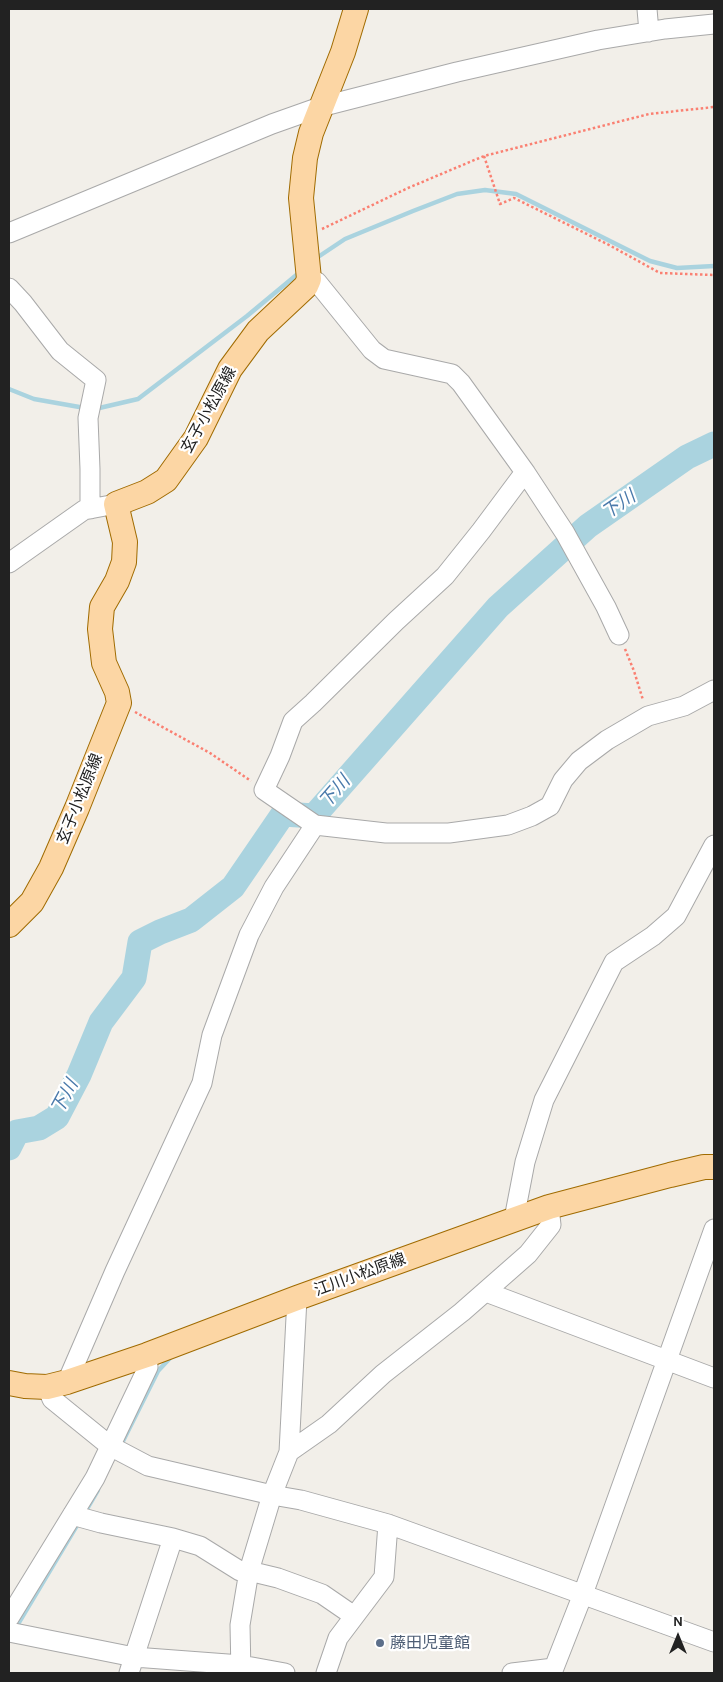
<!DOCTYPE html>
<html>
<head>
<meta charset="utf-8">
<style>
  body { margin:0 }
  #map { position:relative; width:723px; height:1682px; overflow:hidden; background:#f2efe9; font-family:Karla,sans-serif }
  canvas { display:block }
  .frame { position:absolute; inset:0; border:10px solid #222; pointer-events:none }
  .north { position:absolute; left:653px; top:1612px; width:50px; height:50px; -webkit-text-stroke:4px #fff; paint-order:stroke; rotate:0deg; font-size:14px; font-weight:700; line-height:20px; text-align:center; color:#222 }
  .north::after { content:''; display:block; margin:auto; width:18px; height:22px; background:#222; clip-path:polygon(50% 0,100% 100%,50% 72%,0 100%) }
</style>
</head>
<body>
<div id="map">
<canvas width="723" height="1682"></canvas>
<div class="frame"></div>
<div class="north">N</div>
</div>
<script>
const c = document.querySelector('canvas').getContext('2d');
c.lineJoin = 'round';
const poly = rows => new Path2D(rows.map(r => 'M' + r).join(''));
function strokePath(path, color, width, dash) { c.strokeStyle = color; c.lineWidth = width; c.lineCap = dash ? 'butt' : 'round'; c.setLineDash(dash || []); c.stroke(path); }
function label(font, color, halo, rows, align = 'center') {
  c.font = font + ' Karla,"Noto Sans JP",sans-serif'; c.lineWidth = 4.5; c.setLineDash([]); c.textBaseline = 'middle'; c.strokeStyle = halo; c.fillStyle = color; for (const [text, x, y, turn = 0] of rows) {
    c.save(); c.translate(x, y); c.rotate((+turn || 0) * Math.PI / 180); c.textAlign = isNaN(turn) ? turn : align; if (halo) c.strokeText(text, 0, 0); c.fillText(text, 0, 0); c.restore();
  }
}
const stream = poly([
  [315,259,345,239,413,211,457,194,485,190,516,194,650,261,677,268,714,266],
  [9,389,34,399,85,408],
  [95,409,138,399,247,316,300,272],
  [123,1441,158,1371,171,1357],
  [84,1514,98,1490],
  [15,1629,79,1522]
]);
const river = poly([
  [9,1148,17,1132,39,1128,57,1117,79,1075,101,1022,134,978,140,942,160,932,191,920,233,887,283,814,314,816,498,607,588,526,687,457,714,444]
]);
const path = poly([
  [484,156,500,204,514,198,609,245,660,273,714,275],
  [322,229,408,188,484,156,649,114,714,107],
  [625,649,634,671,643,700],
  [135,712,210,753,251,781]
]);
const minor = poly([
  [647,9,649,32],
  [9,233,272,124,320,107,457,72,598,40,665,29,714,24],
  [309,279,317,282,372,350,384,359,452,374,461,383,525,472,565,533,606,607,619,635],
  [9,288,23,303,60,351,96,380,88,418,90,469,90,509],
  [525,472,481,531,445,576,396,621,313,703,293,721,280,756,264,790,315,825,386,833,449,833,508,825,532,816,550,806,563,780,579,761,607,740,648,716,684,706,714,690],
  [9,563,84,510,116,504],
  [514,1219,525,1162,544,1100,614,962,653,936,676,916,714,845],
  [486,1292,714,1378],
  [67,1382,115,1271,202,1083,212,1035,249,935,274,887,315,825],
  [47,1387,52,1399,110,1446,148,1466,272,1495,301,1500,388,1524,714,1642],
  [289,1452,329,1424,383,1374,462,1312,528,1254,551,1225,549,1207],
  [72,1515,101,1523,173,1538,200,1546,240,1571,249,1571,278,1578,322,1594,354,1616],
  [9,1618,95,1478,148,1367,147,1355],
  [9,1632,134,1657,173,1538],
  [129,1673,134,1657,241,1665,285,1673],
  [241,1673,240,1625,249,1571,272,1495,289,1452,297,1298],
  [326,1673,338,1638,384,1577,388,1524],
  [512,1673,554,1668],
  [552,1673,583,1594,714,1229]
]);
const major = poly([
  [9,925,32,902,51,868,77,808,119,703,117,692,104,663,100,629,102,607,117,581,124,562,125,542,116,504,147,492,166,480,196,438,230,369,258,331,306,286,309,279,301,198,305,158,311,133,343,52,356,9],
  [9,1383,25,1386,47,1387,67,1382,147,1355,297,1298,549,1207,670,1175,704,1167,714,1167]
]);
const markers = [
  [380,1643,5,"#5c6f8a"]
];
const streetNames = [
  ["玄子小松原線",209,410,-61],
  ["玄子小松原線",80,799,-68],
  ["江川小松原線",360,1275,-20]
];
const serviceNames = [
  ["藤田児童館",390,1643]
];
const waterNames = [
  ["下川",619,505,-34],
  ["下川",335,792,-49],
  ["下川",65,1097,-62]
];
strokePath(stream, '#aad3df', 4.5);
strokePath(river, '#aad3df', 25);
strokePath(minor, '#a9a9a9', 21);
strokePath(major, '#a06b00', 26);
strokePath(path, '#fa8072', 2.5, [2.5, 2.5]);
strokePath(minor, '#fff', 19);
strokePath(major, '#fcd6a4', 24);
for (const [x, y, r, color] of markers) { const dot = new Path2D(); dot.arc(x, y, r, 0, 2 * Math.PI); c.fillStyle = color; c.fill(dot); strokePath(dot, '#fff', 2); }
label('16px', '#222', '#fff', streetNames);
label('16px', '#4e5e75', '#fff', serviceNames, 'left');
label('italic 18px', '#4a7aab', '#fff', waterNames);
</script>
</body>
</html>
